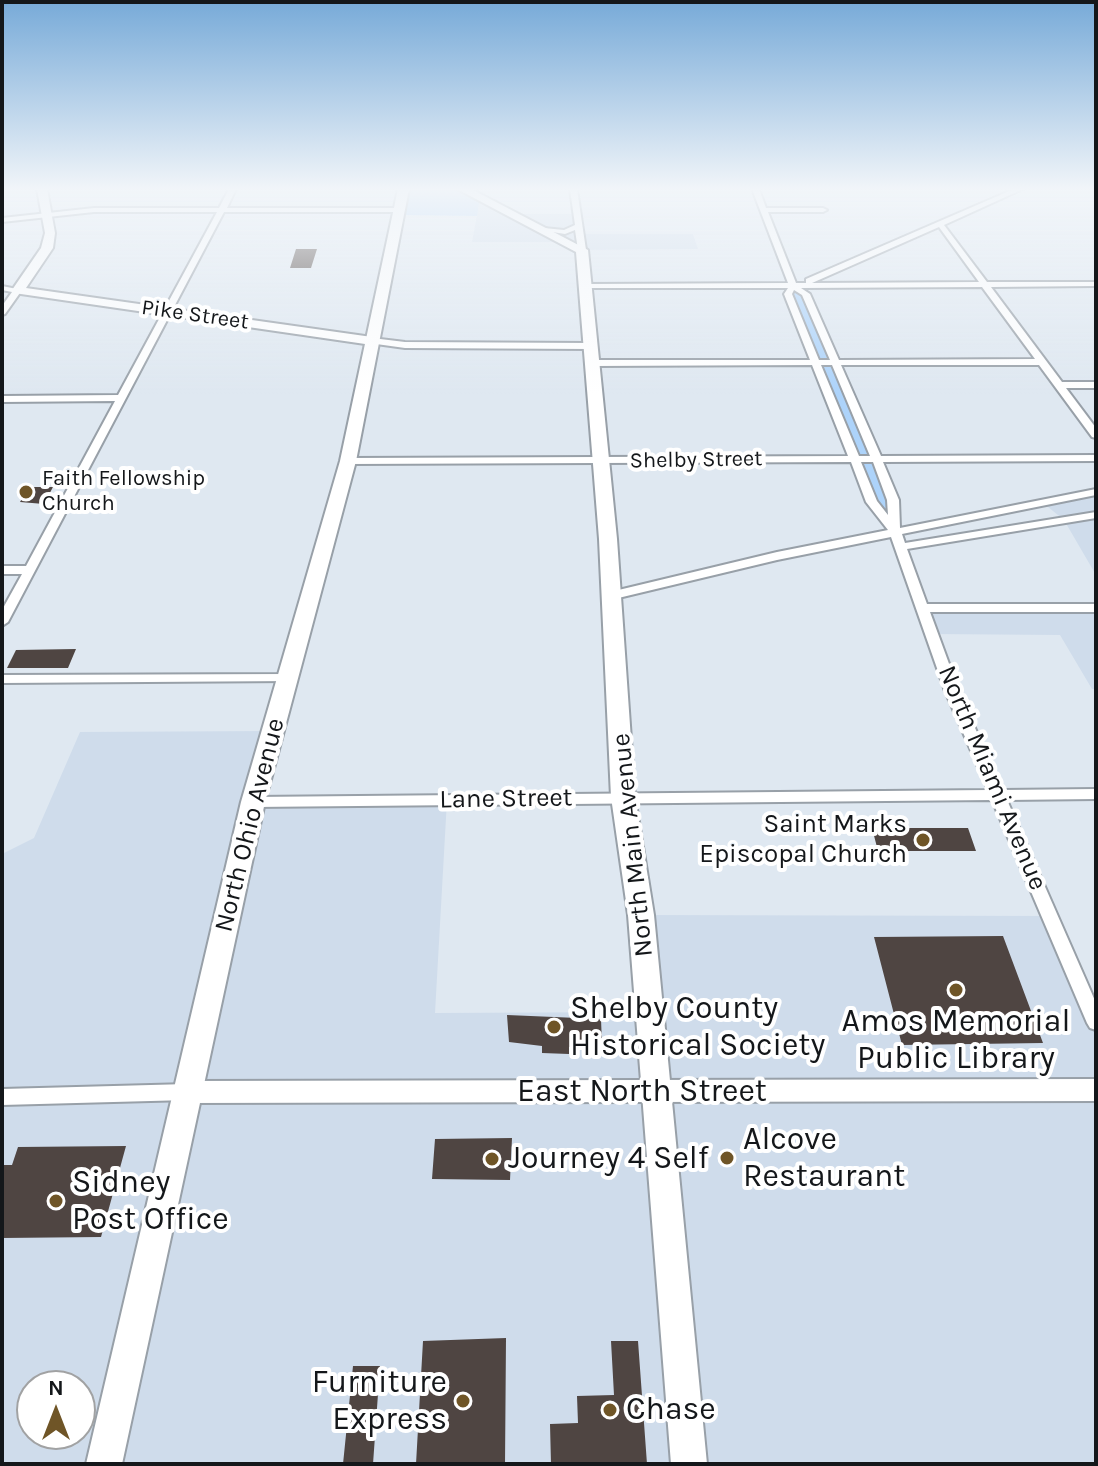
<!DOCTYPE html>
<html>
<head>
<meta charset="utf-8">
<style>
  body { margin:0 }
  #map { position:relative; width:1098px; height:1466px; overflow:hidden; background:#dfe8f1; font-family:Karla,sans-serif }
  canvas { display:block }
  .frame { position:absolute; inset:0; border:4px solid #14171a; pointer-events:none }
  .north { position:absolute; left:16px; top:1370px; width:80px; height:80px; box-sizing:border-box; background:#fff; border:2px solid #a1a2a3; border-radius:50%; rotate:0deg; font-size:22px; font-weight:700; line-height:32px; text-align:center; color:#14171a }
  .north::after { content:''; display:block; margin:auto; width:28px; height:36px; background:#6f5527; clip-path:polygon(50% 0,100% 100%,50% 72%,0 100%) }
</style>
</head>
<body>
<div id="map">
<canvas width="1098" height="1466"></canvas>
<div class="frame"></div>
<div class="north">N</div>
</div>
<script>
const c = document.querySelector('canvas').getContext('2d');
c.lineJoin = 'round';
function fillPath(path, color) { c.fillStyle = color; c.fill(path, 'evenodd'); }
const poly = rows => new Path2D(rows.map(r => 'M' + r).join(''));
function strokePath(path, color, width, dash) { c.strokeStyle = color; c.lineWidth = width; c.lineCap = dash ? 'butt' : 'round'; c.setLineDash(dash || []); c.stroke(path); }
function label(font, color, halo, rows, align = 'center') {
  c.font = font + ' Karla,sans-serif'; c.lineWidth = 8; c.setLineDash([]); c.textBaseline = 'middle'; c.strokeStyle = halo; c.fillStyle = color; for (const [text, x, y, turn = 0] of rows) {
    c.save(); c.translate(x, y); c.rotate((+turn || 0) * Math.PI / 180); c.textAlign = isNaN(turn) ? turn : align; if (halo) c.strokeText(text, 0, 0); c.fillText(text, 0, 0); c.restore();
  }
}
const built = poly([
  [480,198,511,214,576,214,580,234,693,234,698,249,582,250,567,242,472,242],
  [1096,492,1096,575,1064,520,1042,502],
  [921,608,1096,608,1096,689,1092,689,1060,635,930,634],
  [272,731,253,801,447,800,435,1013,650,1012,641,915,1051,916,1096,1023,1096,1464,2,1464,2,854,34,838,80,732],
  [32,1386,80,1386,80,1434,32,1434]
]);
const green = poly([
  [404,189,462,189,480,198,477,216,398,215],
  [793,286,806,294,877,459,895,531,872,502,788,294]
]);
const building = poly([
  [296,249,317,249,311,268,290,268],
  [29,487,53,487,44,504,20,502],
  [76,649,68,668,7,668,16,650],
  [872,828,968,828,976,851,878,851],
  [1003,936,1043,1043,902,1045,874,937],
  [507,1015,601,1019,602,1044,569,1047,569,1054,542,1053,542,1046,509,1042],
  [512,1138,510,1180,432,1179,435,1139],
  [126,1146,101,1237,2,1238,2,1165,12,1165,18,1147],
  [506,1338,505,1464,416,1464,423,1341],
  [611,1341,638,1341,647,1464,551,1464,550,1424,578,1423,577,1396,614,1395],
  [353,1366,380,1366,373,1464,343,1464]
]);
const street = poly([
  [229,189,236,189,227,208,399,208,403,210,399,212,224,212,8,622,2,626,2,610,22,574,2,574,2,566,26,566,115,401,2,402,2,396,118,395,217,212,94,212,2,222,2,218,94,208,219,208,229,189],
  [570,189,577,189,586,250,582,252,578,250,575,230,565,234,540,230,544,228,564,230,575,225,570,189],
  [752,189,759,189,766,208,823,208,827,210,823,212,768,212,796,283,806,283,806,279,1014,189,1023,189,944,225,987,282,1096,282,1096,286,991,287,1062,382,1096,382,1096,388,1066,388,1096,428,1096,438,1092,437,1039,365,841,365,881,456,1096,455,1096,461,883,462,899,500,900,528,1096,489,1096,495,902,534,905,543,1096,512,1096,518,907,549,927,604,1096,604,1096,612,930,612,959,691,1002,790,1096,789,1096,799,1007,800,1096,1003,1096,1030,1090,1028,1087,1023,992,800,253,807,246,802,253,797,988,790,945,691,891,537,777,560,610,600,604,596,606,593,777,552,888,530,866,502,851,462,348,464,343,461,348,458,848,456,812,365,593,366,588,363,593,360,810,360,784,294,788,288,587,288,583,286,587,284,788,283,752,189],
  [939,227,979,282,812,283,939,227],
  [982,287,1035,359,839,360,810,294,801,288,982,287],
  [794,290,802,295,830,360,819,360,792,294,794,290],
  [821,365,832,365,870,456,859,456,821,365],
  [861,462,873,462,887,500,888,515,877,501,861,462],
  [2,286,22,290,5,314,2,315,2,306,12,292,2,290,2,286],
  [372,338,405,342,591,343,596,346,591,349,405,348,369,343,368,341,372,338],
  [288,674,293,675,295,678,293,681,2,683,2,675,288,674],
  [188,1084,195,1086,197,1092,195,1098,188,1100,2,1105,2,1089,188,1084]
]);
const secondary = poly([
  [37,189,47,189,55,233,53,248,26,288,372,337,378,341,372,345,14,293,12,290,41,248,45,233,37,189],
  [1096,1079,1096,1101,188,1103,179,1100,175,1092,179,1084,188,1081,1096,1079]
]);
const primary = poly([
  [398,189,409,189,356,461,265,802,122,1464,86,1464,241,802,340,461,398,189],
  [457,189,471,189,588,250,617,539,635,797,654,915,707,1464,671,1464,628,915,611,797,599,539,576,252,457,189]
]);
const markers = [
  [26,492,8,"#6f5527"],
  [923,840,8,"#6f5527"],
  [956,990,8,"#6f5527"],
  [554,1027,8,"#6f5527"],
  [727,1158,8,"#6f5527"],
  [492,1159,8,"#6f5527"],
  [56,1201,8,"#6f5527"],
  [463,1401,8,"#6f5527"],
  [610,1410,8,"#6f5527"]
];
const farStreetnames = [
  ["Pike Street",195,315,8],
  ["Shelby Street",696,460,-1]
];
const farPoinames = [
  ["Faith Fellowship",42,479],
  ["Church",42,504]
];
const streetNames = [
  ["North Miami Avenue",992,778,67],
  ["Lane Street",506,799,-1],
  ["North Ohio Avenue",250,825,-76],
  ["North Main Avenue",633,845,-96]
];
const poiNames = [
  ["Saint Marks",907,825],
  ["Episcopal Church",907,855]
];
const nearPoinames = [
  ["Shelby County",570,1009],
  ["Historical Society",570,1046],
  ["Amos Memorial",956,1022,"center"],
  ["Public Library",956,1059,"center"],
  ["Alcove",743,1140],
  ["Restaurant",743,1177],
  ["Journey 4 Self",508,1159],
  ["Sidney",72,1183],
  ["Post Office",72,1220],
  ["Furniture",447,1383,"right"],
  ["Express",447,1420,"right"],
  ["Chase",626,1410]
];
const nearStreetnames = [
  ["East North Street",642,1092]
];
fillPath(built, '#cfdceb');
fillPath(green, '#add3fa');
fillPath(building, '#4f4542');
strokePath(street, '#98a0a8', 4);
strokePath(secondary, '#98a0a8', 4);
strokePath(primary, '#98a0a8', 4);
fillPath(street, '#fff');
fillPath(secondary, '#fff');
fillPath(primary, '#fff');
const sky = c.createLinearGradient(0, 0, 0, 394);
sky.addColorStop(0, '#77aad8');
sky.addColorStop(0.48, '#f1f5f9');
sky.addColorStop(1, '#f1f5f900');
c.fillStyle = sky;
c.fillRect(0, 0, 1098, 394);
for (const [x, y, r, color] of markers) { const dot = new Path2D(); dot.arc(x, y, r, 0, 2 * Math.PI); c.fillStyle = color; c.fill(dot); strokePath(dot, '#fff', 3); }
label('22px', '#14171a', '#fff', farStreetnames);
label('22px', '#14171a', '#fff', farPoinames, 'left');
label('26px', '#14171a', '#fff', streetNames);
label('26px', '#14171a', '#fff', poiNames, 'right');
label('32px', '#14171a', '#fff', nearPoinames, 'left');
label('32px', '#14171a', '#fff', nearStreetnames);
</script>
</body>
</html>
